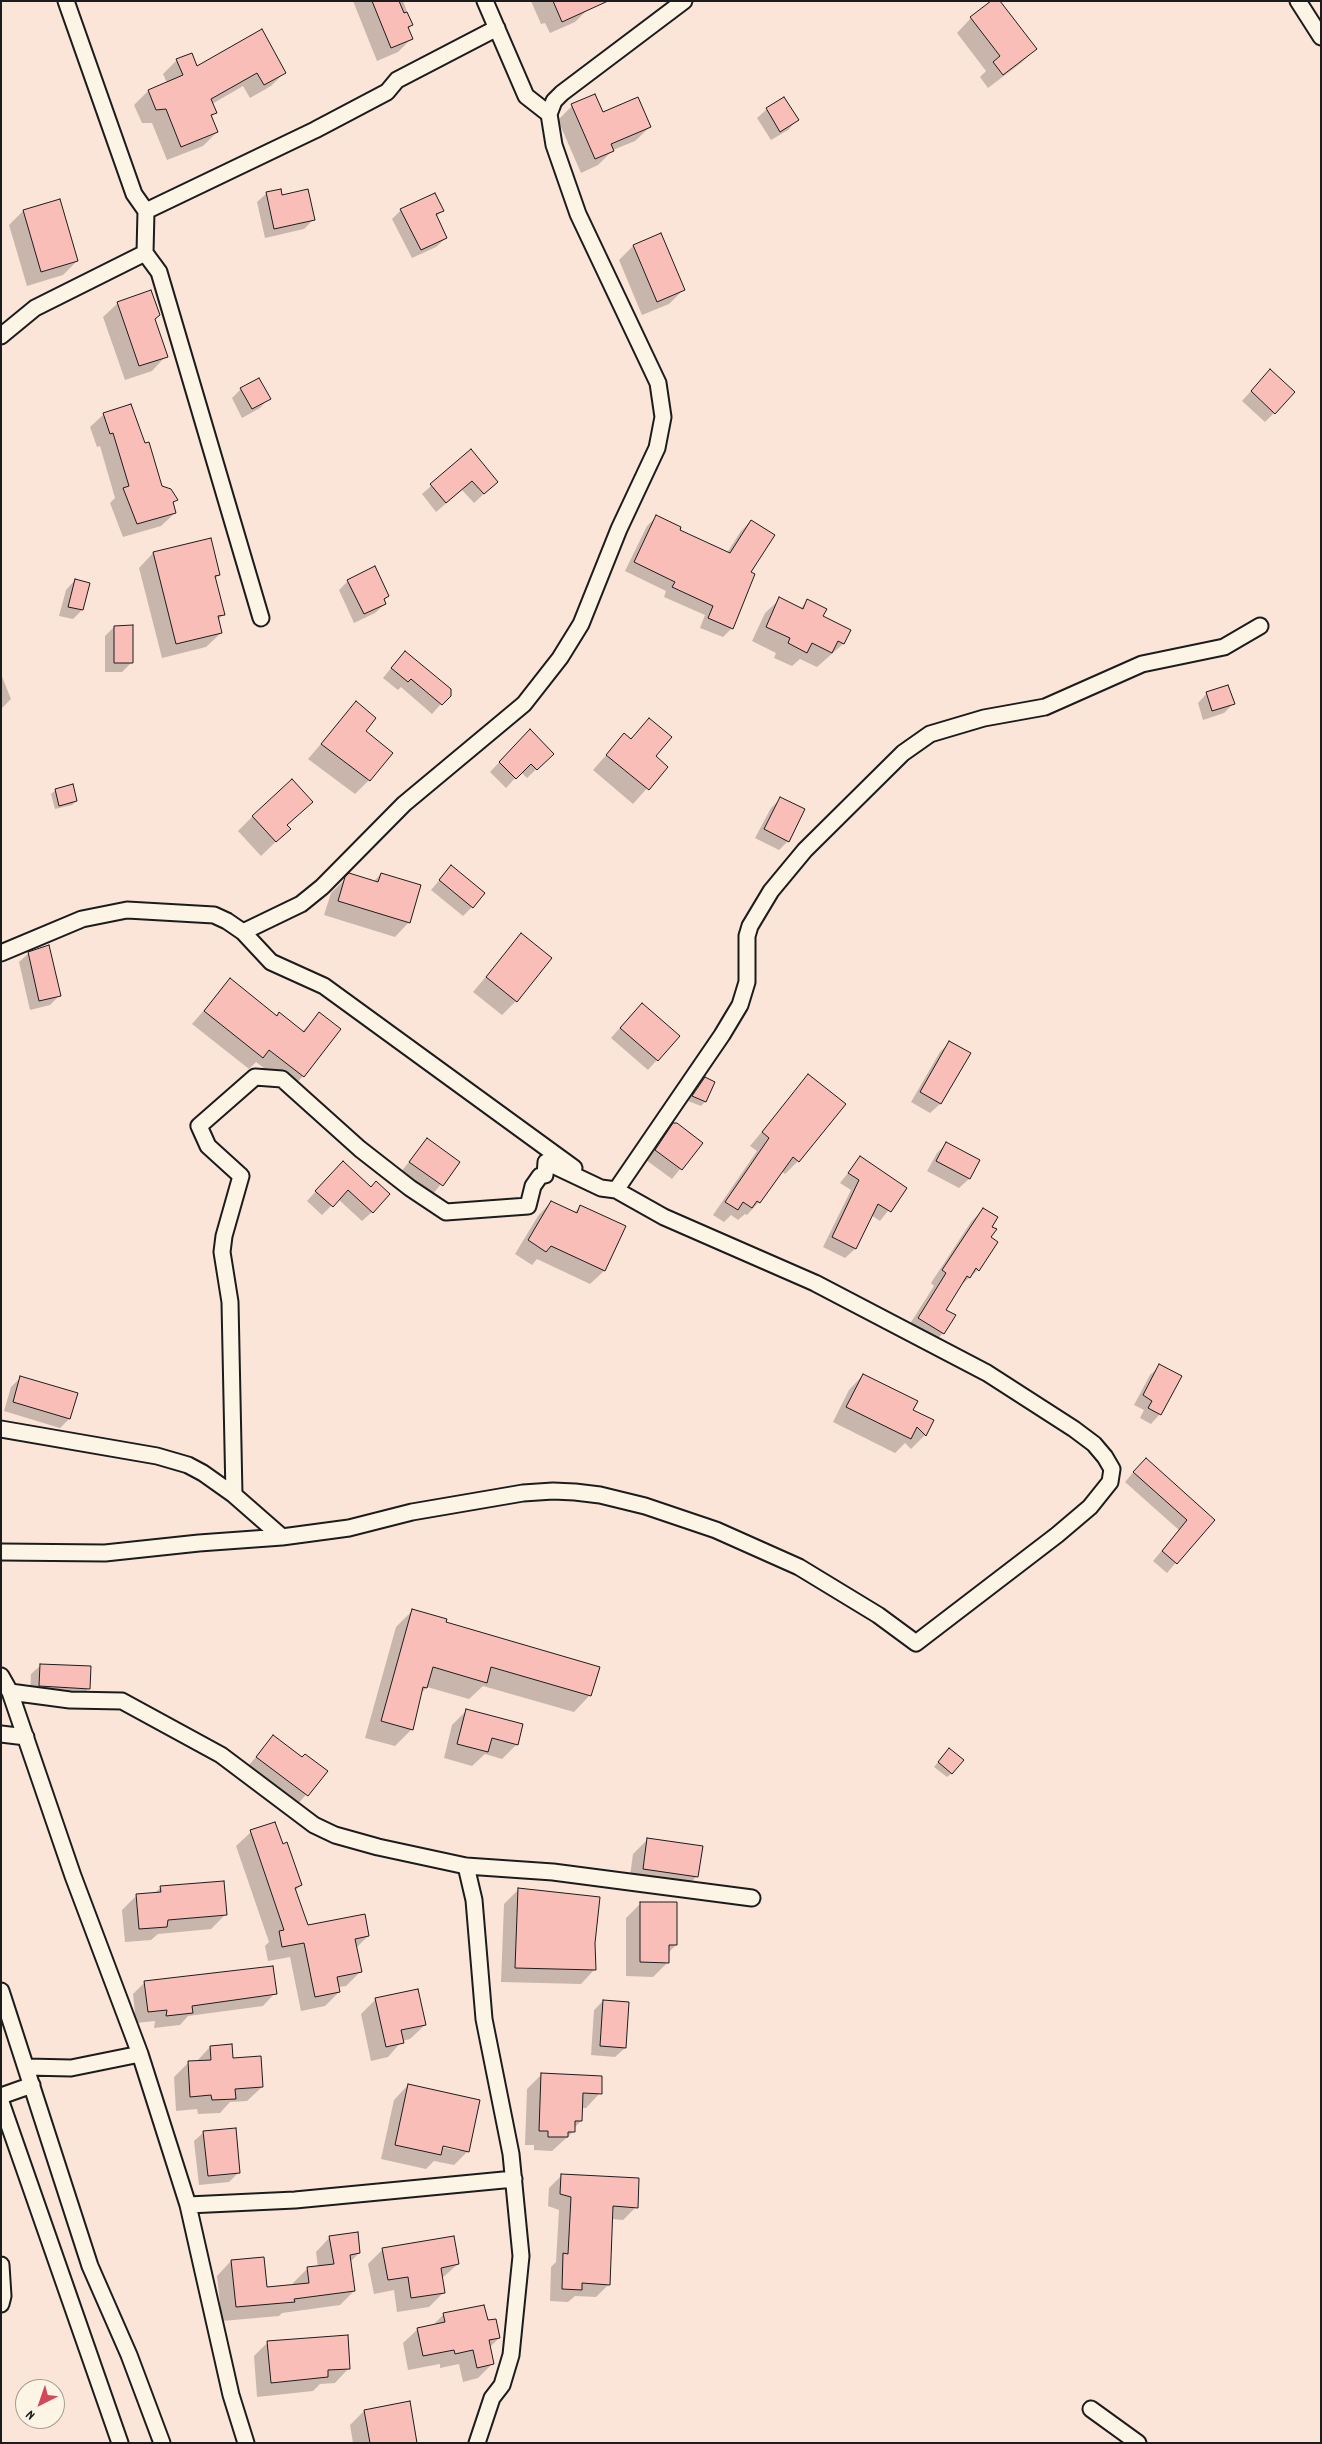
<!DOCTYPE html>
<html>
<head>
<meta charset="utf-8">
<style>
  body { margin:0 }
  #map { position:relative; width:1322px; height:2444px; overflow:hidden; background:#fbe4d8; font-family:Dekko,sans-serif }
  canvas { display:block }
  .frame { position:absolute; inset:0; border:2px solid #1c1c1c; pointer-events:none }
  .north { position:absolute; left:15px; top:2379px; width:50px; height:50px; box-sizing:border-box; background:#fcf5e5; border:1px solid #a29e95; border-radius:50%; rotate:221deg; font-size:14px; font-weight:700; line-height:20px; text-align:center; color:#1c1c1c }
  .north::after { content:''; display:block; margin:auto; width:18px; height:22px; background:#d1495b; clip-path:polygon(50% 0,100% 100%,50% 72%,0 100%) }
</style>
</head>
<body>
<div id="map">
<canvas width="1322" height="2444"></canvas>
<div class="frame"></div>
<div class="north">N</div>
</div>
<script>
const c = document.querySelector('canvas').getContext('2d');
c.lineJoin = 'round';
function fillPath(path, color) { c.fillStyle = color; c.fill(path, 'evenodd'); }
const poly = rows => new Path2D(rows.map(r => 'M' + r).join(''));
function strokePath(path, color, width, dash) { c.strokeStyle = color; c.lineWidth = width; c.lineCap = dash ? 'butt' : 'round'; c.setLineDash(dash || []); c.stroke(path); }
const shadow = poly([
  [353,1,403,1,412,25,408,29,411,39,398,52,377,61],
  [531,1,583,1,587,10,575,22,550,33,545,23,541,24],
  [971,18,1035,49,1021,63,988,88,980,77,986,71,957,33],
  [177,60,197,67,285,72,271,86,250,98,243,86,212,104,215,113,211,117,217,132,203,146,167,160,152,123,142,123,134,105,148,91,167,83,163,74],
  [572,106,650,127,635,141,613,150,598,165,581,173,558,120],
  [767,109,797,120,788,130,771,140,757,118],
  [267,193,281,196,313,220,304,229,265,238,257,202],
  [401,210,442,211,436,217,446,238,436,247,412,258,392,219],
  [23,211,77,261,63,275,27,286,9,225],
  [660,235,683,290,669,304,642,315,619,260,633,246],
  [118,303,166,356,152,371,125,380,103,317],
  [1261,380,1274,413,1265,422,1242,401],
  [241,389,269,398,260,408,242,418,232,398],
  [104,414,144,445,161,486,176,499,172,503,175,513,161,526,123,537,110,503,115,498,100,446,97,447,90,427],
  [471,451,487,491,474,503,462,490,436,512,422,494],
  [656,517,678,531,727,553,741,531,751,521,749,573,732,628,723,637,700,628,705,615,664,597,666,591,625,571,647,526],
  [153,553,219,575,215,579,224,614,217,621,221,633,206,647,162,658,139,568],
  [75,580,82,610,73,619,59,616,66,590],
  [348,581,388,596,383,601,385,604,375,613,354,623,339,590],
  [780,599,800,609,807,601,821,617,849,630,843,644,817,667,800,659,792,666,774,658,776,653,752,641,765,613],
  [114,627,132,662,122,672,105,672,105,636],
  [396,662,449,695,432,714,401,687,398,690,383,678],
  [1,674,11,699,1,709],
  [1207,693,1233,704,1224,713,1203,720,1198,703],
  [356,703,364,731,369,780,355,794,308,759],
  [649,720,654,757,666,767,633,804,593,770,624,735,630,740],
  [520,740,552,754,527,778,521,772,506,788,490,772],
  [56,790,76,801,72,805,55,809,51,794],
  [781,798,788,841,779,850,755,838,771,808],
  [253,816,297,816,286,826,289,829,261,856,238,831],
  [381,874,409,922,395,937,324,915,331,893,349,875,373,882],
  [442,877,472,907,463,916,431,890],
  [521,935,516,1001,502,1015,473,992],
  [29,953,59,996,50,1005,30,1010,19,962],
  [230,980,276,1017,302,1032,319,1014,303,1076,291,1089,256,1062,249,1069,192,1024],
  [632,1014,678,1036,648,1070,611,1038],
  [950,1042,969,1054,940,1104,930,1113,911,1102,940,1052],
  [808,1076,844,1104,798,1161,785,1174,781,1171,759,1202,747,1215,745,1214,738,1220,731,1215,724,1222,713,1215,757,1151,750,1146],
  [705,1078,705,1102,701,1106,688,1101],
  [674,1124,701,1143,672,1179,646,1160,664,1134],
  [427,1139,459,1162,432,1195,401,1172],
  [946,1144,978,1161,969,1179,959,1188,927,1171,937,1153],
  [860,1158,905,1189,880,1221,871,1215,855,1249,845,1258,823,1247,851,1190,840,1183],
  [333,1172,372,1212,362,1221,338,1199,322,1215,307,1201],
  [551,1202,574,1213,581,1206,624,1227,604,1271,590,1284,537,1259,532,1265,515,1254,538,1216],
  [983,1209,991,1227,990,1238,978,1270,959,1287,944,1310,943,1333,931,1346,906,1330,934,1286,931,1283,971,1222],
  [1160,1366,1160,1414,1151,1424,1140,1418,1144,1410,1134,1405,1150,1375],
  [863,1375,912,1410,932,1420,925,1435,911,1449,905,1443,895,1453,833,1422,849,1390],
  [21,1377,69,1419,60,1428,4,1411,11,1387],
  [1136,1469,1213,1520,1167,1573,1153,1561,1179,1530,1125,1482],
  [413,1610,444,1623,590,1695,574,1712,483,1686,469,1699,427,1687,420,1694,412,1729,395,1746,365,1738,396,1627],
  [41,1665,88,1689,79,1698,30,1695,31,1674],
  [467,1710,517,1744,502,1759,485,1754,472,1766,444,1758,452,1725],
  [273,1737,302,1759,326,1771,293,1810,243,1772],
  [945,1753,952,1773,947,1777,934,1767],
  [251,1832,282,1845,301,1885,295,1891,307,1927,368,1936,356,1948,361,1971,346,1986,338,1987,339,1992,325,2006,301,2011,290,1957,268,1961,265,1946,269,1942,236,1846],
  [647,1840,697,1876,683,1890,629,1883,633,1854],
  [161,1887,225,1915,211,1929,158,1934,151,1940,125,1942,122,1910,137,1895,154,1894],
  [518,1890,594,1943,595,1969,581,1984,501,1982,504,1904],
  [641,1903,676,1945,668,1953,668,1962,653,1977,626,1976,626,1918],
  [145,1982,275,1993,263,2006,188,2016,180,2025,154,2028,155,2021,136,2023,133,1994],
  [376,1999,425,2025,410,2039,402,2041,388,2057,371,2061,361,2014],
  [603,2001,625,2048,615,2057,591,2055,594,2010],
  [210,2047,232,2059,262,2087,247,2101,230,2102,220,2113,198,2114,197,2109,176,2111,174,2077,188,2063,196,2062],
  [542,2074,600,2093,586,2108,582,2108,581,2121,574,2128,574,2131,552,2151,534,2150,534,2145,525,2145,527,2089],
  [408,2085,468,2151,454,2165,434,2161,426,2169,381,2159,394,2100],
  [437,2143,459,2148,459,2151,437,2146],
  [204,2132,239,2172,229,2182,199,2185,194,2141],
  [562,2175,636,2207,623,2220,611,2219,609,2284,596,2297,575,2296,568,2302,550,2301,551,2267,556,2262,559,2210,548,2206,549,2188],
  [330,2237,359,2253,350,2262,354,2291,340,2305,282,2313,279,2316,222,2321,217,2276,231,2261,266,2289,294,2286,293,2283,308,2268,318,2267,316,2252],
  [383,2249,458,2264,441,2279,444,2292,429,2307,397,2312,394,2290,374,2294,368,2264],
  [444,2314,487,2322,499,2338,489,2348,492,2364,478,2378,463,2382,459,2364,440,2368,440,2364,408,2370,403,2343,418,2329,432,2326],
  [268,2342,349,2368,335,2383,320,2384,313,2391,257,2397,254,2356],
  [409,2403,416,2443,353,2443,350,2425,364,2411]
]);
const building = poly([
  [372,1,399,1,404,13,407,12,413,25,408,27,413,39,391,48,372,1],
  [553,1,608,1,562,22,553,1],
  [991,1,1000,1,1037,49,1003,75,993,62,1000,56,970,17,991,1],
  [262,29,286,73,264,85,257,73,211,99,217,113,211,115,218,132,181,147,166,109,156,110,148,90,183,75,176,59,192,53,197,66,262,29],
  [595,94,603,112,638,97,651,127,611,144,614,151,595,159,571,104,595,94],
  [784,97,799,120,780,132,766,108,784,97],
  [281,189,282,195,308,189,315,220,274,229,266,192,281,189],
  [435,193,444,211,436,214,447,238,421,250,400,209,435,193],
  [60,199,78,261,41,272,23,210,60,199],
  [661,233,685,290,657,302,633,245,661,233],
  [151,290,160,315,155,319,168,357,139,366,117,302,151,290],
  [1270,369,1295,392,1275,414,1251,391,1270,369],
  [259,378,271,399,252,409,240,388,259,378],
  [131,404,145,443,149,442,162,486,171,489,178,500,173,502,176,513,137,524,123,488,129,486,113,433,110,434,103,413,131,404],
  [471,449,498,482,484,494,472,481,446,503,430,484,471,449],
  [656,515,681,527,680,530,730,553,751,520,775,535,751,572,755,574,733,629,708,618,713,606,672,587,675,582,634,562,656,515],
  [211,538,220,575,215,576,225,615,218,616,222,633,176,644,153,552,211,538],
  [375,566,389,596,384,599,386,604,364,614,347,580,375,566],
  [75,579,90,583,83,610,68,607,75,579],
  [779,597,803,609,807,599,827,609,823,616,851,630,844,644,838,641,832,653,812,643,807,653,788,643,790,638,766,627,779,597],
  [133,625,133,663,114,663,114,626,133,625],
  [405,651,451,689,451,696,442,705,411,679,408,682,391,668,405,651],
  [1228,685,1235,704,1212,711,1206,692,1228,685],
  [356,701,376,718,366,731,393,753,370,781,321,744,356,701],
  [649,718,672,737,656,756,668,767,649,790,606,755,624,733,631,739,649,718],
  [530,729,554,754,537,770,531,764,516,779,499,762,530,729],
  [292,779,313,802,287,825,291,829,276,842,252,816,292,779],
  [73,784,77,801,59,806,55,789,73,784],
  [780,797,805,809,789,842,764,829,780,797],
  [451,865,485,893,473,908,439,880,451,865],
  [349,873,378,882,381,873,421,885,410,923,338,901,345,877,349,873],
  [521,933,552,958,517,1002,486,977,521,933],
  [49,945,61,996,39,1001,28,952,49,945],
  [230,978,277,1016,279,1012,304,1032,319,1012,341,1029,304,1077,269,1050,263,1058,204,1011,230,978],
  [642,1003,680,1036,658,1061,620,1028,642,1003],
  [949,1041,971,1053,941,1104,920,1092,949,1041],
  [808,1074,846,1104,799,1162,793,1157,760,1203,757,1201,752,1208,743,1202,738,1210,725,1202,769,1138,762,1132,808,1074],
  [705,1077,715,1082,706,1102,692,1096,705,1077],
  [673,1123,677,1123,703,1143,682,1170,655,1150,673,1123],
  [427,1138,460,1162,443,1186,409,1162,427,1138],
  [946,1142,980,1160,970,1179,936,1161,946,1142],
  [860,1156,907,1188,891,1212,878,1204,856,1249,832,1237,859,1180,848,1173,860,1156],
  [343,1161,371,1187,376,1181,390,1194,373,1213,348,1190,333,1207,315,1191,343,1161],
  [551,1201,577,1213,580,1205,626,1226,605,1271,551,1246,546,1252,528,1240,551,1201],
  [983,1208,998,1217,992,1227,997,1229,991,1237,998,1242,979,1271,976,1268,970,1278,967,1276,946,1310,956,1315,944,1334,918,1318,946,1273,942,1270,983,1208],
  [1159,1364,1182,1376,1161,1415,1148,1408,1152,1401,1143,1395,1159,1364],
  [863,1374,918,1401,913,1410,934,1420,926,1436,917,1427,911,1439,846,1407,863,1374],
  [20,1376,78,1393,70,1419,13,1402,20,1376],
  [1146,1458,1215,1520,1177,1564,1162,1551,1187,1520,1133,1472,1146,1458],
  [412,1609,447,1619,446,1622,600,1667,591,1696,491,1667,487,1683,433,1667,427,1688,423,1687,413,1730,381,1721,412,1609],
  [40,1664,91,1666,90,1689,39,1686,40,1664],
  [466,1709,523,1724,518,1745,492,1738,488,1752,457,1744,466,1709],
  [273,1735,302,1757,305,1754,328,1771,308,1796,256,1757,273,1735],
  [949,1748,964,1760,952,1774,938,1762,949,1748],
  [275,1822,283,1844,287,1842,302,1885,295,1888,308,1925,365,1914,369,1936,355,1939,362,1972,337,1977,340,1992,315,1997,304,1943,282,1947,279,1931,284,1930,250,1830,275,1822],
  [647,1838,703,1846,698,1877,643,1869,647,1838],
  [224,1881,227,1915,168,1920,167,1927,139,1929,136,1894,161,1892,160,1886,224,1881],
  [518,1888,600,1897,595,1943,596,1970,515,1968,518,1888],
  [640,1902,677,1902,677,1945,669,1945,669,1963,640,1962,640,1902],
  [273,1966,277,1994,192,2006,193,2013,166,2016,167,2010,148,2012,144,1981,273,1966],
  [418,1989,426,2025,401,2030,404,2043,386,2047,375,1998,418,1989],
  [603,2000,629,2002,626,2048,600,2046,603,2000],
  [232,2044,233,2058,261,2056,263,2087,235,2089,236,2099,212,2100,211,2095,190,2097,188,2061,211,2060,210,2046,232,2044],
  [541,2073,602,2076,602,2094,583,2093,582,2121,575,2121,575,2132,568,2132,568,2137,548,2137,548,2131,539,2131,541,2073],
  [408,2084,480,2100,469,2152,443,2146,441,2155,395,2145,408,2084],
  [236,2128,240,2173,208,2176,203,2131,236,2128],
  [561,2174,639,2178,638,2208,613,2206,610,2285,582,2283,582,2290,562,2289,563,2253,568,2254,571,2197,560,2194,561,2174],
  [358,2232,360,2253,350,2255,355,2291,294,2299,295,2302,236,2307,231,2260,264,2257,267,2287,309,2283,307,2267,334,2264,329,2236,358,2232],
  [454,2236,459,2264,441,2268,445,2293,411,2298,408,2277,388,2280,382,2248,454,2236],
  [484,2305,488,2320,496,2319,500,2338,489,2340,494,2364,477,2368,473,2350,455,2354,454,2350,423,2356,417,2328,445,2322,443,2313,484,2305],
  [348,2335,350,2369,328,2370,328,2377,271,2383,267,2341,348,2335],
  [410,2401,417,2443,370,2443,364,2410,410,2401]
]);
const street = poly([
  [66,1,134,194,146,211,145,253,159,272,261,618],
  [485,1,526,96,549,114],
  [1298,1,1321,37],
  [146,211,315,130,387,92,397,80,497,28],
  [1,336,35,308,145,253],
  [243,932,301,904,322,887,404,804,524,704,560,658,581,624,619,529,657,448,663,417,658,383,578,214,554,145,549,114,554,101,562,93,684,1],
  [1,953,82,919,127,910,214,915,227,921,243,932,271,962,324,986,574,1168],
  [616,1190,722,1035,740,1005,747,982,747,936,750,926,771,891,805,850,903,753,930,734,984,718,1045,707,1142,664,1224,647,1260,626],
  [1,1429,157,1456,188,1465,203,1473,234,1495,282,1537],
  [1,1552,105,1553,199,1543,282,1537,349,1528,412,1512,523,1493,553,1491,575,1492,600,1495,645,1506,716,1530,799,1567,878,1615,916,1643,1057,1535,1090,1507,1110,1482,1112,1469,1105,1457,1094,1444,1074,1429,987,1373,815,1283,664,1217,616,1190,601,1188,546,1162,545,1175,540,1176,533,1186,528,1206,446,1212,410,1188,360,1149,282,1079,255,1077,199,1126,208,1146,241,1176,224,1236,222,1252,230,1302,234,1495],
  [1,1676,10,1692,73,1876,140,2054,71,2068,27,2067],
  [10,1692,70,1700,122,1701,221,1755,314,1825,335,1835,378,1847,466,1866,553,1872,752,1898],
  [1,1734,26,1737],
  [466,1866,474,1900,484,2019,511,2154,521,2256,511,2355,502,2385,492,2398,477,2443],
  [1,1991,90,2266,129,2355,162,2443],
  [140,2054,188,2205,231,2395,246,2443],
  [1,2096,32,2085],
  [1,2102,120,2443],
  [188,2205,295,2200,514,2179],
  [1,2265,3,2296,1,2304],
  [1091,2409,1138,2443]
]);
fillPath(shadow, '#0003');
fillPath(building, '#fabeb9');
strokePath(building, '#1c1c1c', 1);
strokePath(street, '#1c1c1c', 19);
strokePath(street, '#fcf5e5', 15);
</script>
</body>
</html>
